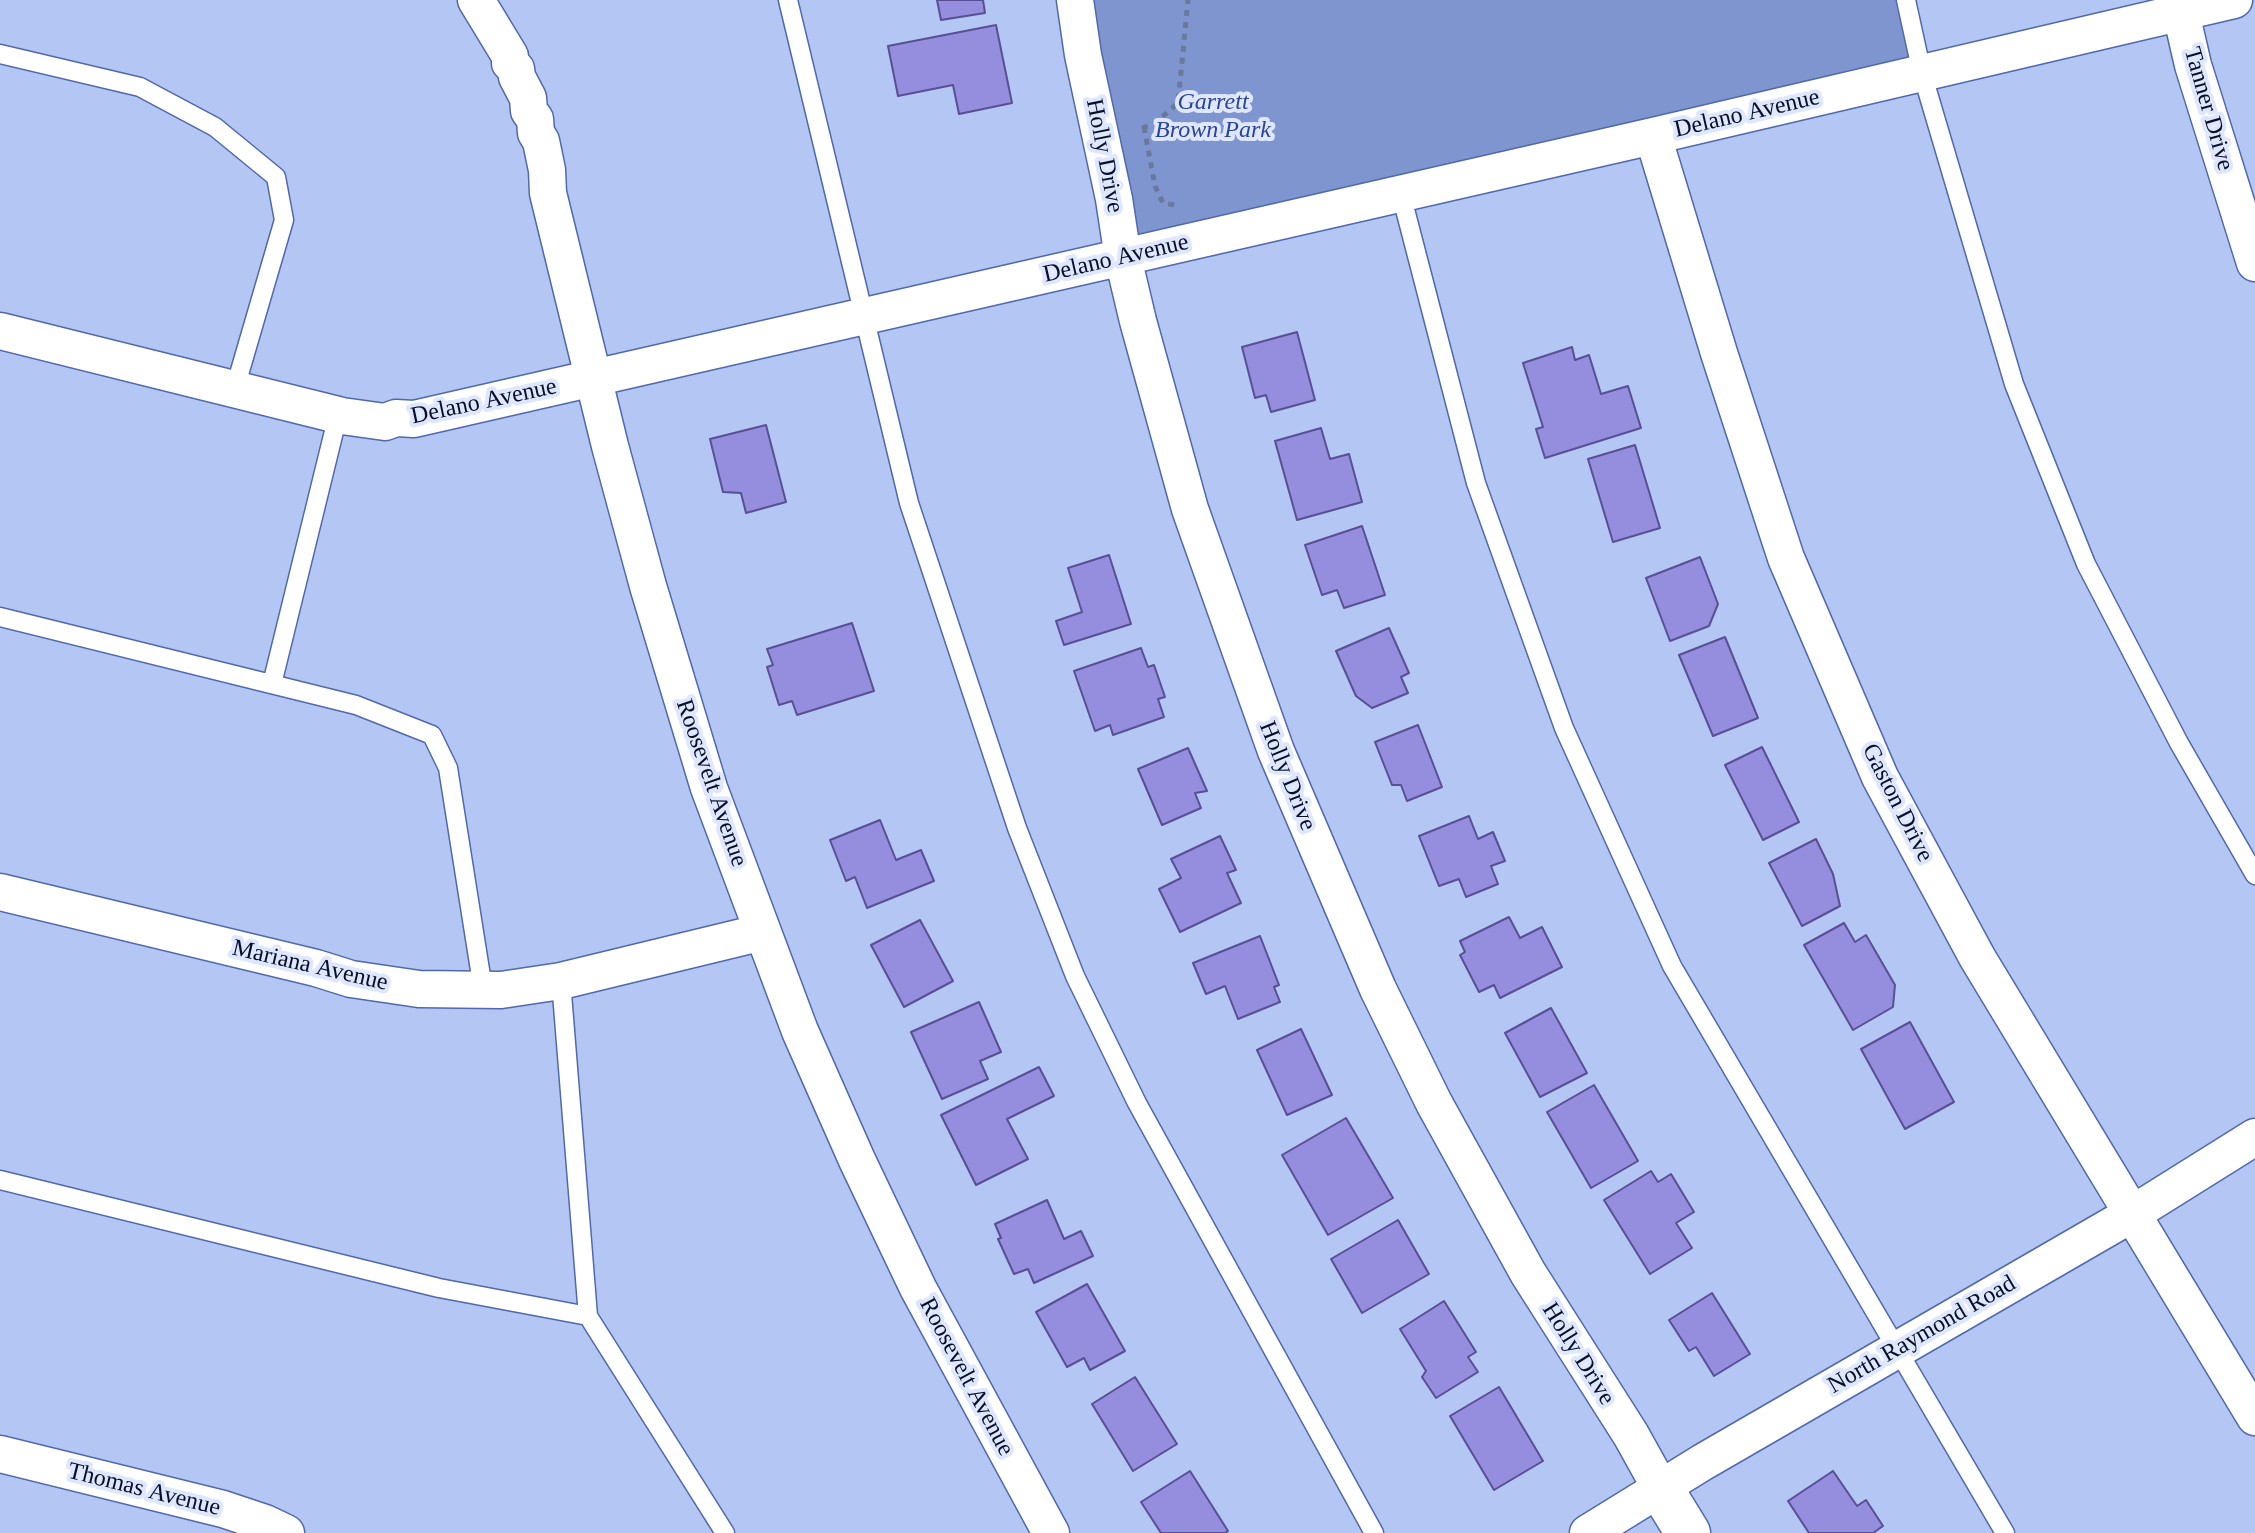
<!DOCTYPE html>
<html>
<head>
<meta charset="utf-8">
<style>
  body { margin:0 }
  canvas { display:block; background:#b4c6f3 }
</style>
</head>
<body>
<canvas width="2255" height="1533"></canvas>
<script>
const c = document.querySelector('canvas').getContext('2d');
c.lineJoin = 'round';
function fillPath(path, color) { c.fillStyle = color; c.fill(path, 'evenodd'); }
const poly = rows => new Path2D(rows.map(r => 'M' + r).join(''));
function strokePath(path, color, width, dash) { c.strokeStyle = color; c.lineWidth = width; c.lineCap = dash ? 'butt' : 'round'; c.setLineDash(dash || []); c.stroke(path); }
function label(font, color, halo, rows, align = 'center') {
  c.font = font + ' Georgia,serif'; c.lineWidth = 8; c.setLineDash([]); c.textBaseline = 'middle'; c.strokeStyle = halo; c.fillStyle = color; for (const [text, x, y, turn = 0] of rows) {
    c.save(); c.translate(x, y); c.rotate((+turn || 0) * Math.PI / 180); c.textAlign = isNaN(turn) ? turn : align; if (halo) c.strokeText(text, 0, 0); c.fillText(text, 0, 0); c.restore();
  }
}
const green = poly([
  [1076,0,1906,0,1921,67,1123,258]
]);
const building = poly([
  [937,0,983,0,985,13,941,20,937,0],
  [996,25,1012,103,959,114,953,85,898,96,888,46,996,25],
  [1297,332,1315,400,1271,412,1266,395,1255,398,1242,347,1297,332],
  [1572,347,1575,360,1589,355,1601,394,1628,386,1641,428,1545,458,1536,429,1543,427,1523,363,1572,347],
  [766,425,786,502,746,513,741,493,723,492,710,439,766,425],
  [1321,428,1330,459,1349,454,1362,502,1297,520,1275,441,1321,428],
  [1635,445,1660,528,1613,542,1588,459,1635,445],
  [1362,526,1385,595,1344,608,1337,590,1322,595,1305,545,1362,526],
  [1109,555,1131,624,1064,645,1056,621,1082,612,1068,568,1109,555],
  [1700,557,1718,604,1709,626,1670,641,1646,578,1700,557],
  [852,623,874,691,797,715,792,701,779,705,767,667,773,665,767,649,852,623],
  [1389,628,1409,673,1401,677,1408,693,1372,708,1356,696,1336,651,1389,628],
  [1725,637,1758,718,1713,736,1679,655,1725,637],
  [1141,648,1148,667,1154,665,1165,697,1158,699,1164,717,1113,735,1110,725,1095,731,1074,671,1141,648],
  [1418,725,1442,787,1407,801,1401,785,1392,785,1375,742,1418,725],
  [1762,747,1799,822,1763,840,1725,765,1762,747],
  [1188,748,1207,791,1195,793,1201,808,1162,825,1138,769,1188,748],
  [1469,816,1478,839,1493,832,1505,861,1491,866,1498,884,1466,897,1459,879,1439,886,1419,836,1469,816],
  [880,820,896,860,921,850,934,881,867,908,855,877,846,881,830,840,880,820],
  [1220,836,1236,870,1227,873,1241,903,1180,932,1159,889,1181,878,1171,859,1220,836],
  [1816,839,1833,874,1840,906,1802,926,1769,863,1816,839],
  [1509,917,1520,938,1542,927,1562,967,1500,998,1494,985,1479,992,1460,955,1465,952,1460,941,1509,917],
  [920,920,953,981,904,1007,871,945,920,920],
  [1844,923,1855,942,1866,935,1895,985,1893,1007,1853,1030,1804,945,1844,923],
  [1260,936,1279,985,1274,987,1280,1002,1238,1019,1225,986,1206,994,1193,963,1260,936],
  [979,1002,1001,1052,980,1061,988,1079,942,1099,911,1032,979,1002],
  [1551,1008,1587,1073,1540,1097,1505,1033,1551,1008],
  [1910,1022,1954,1102,1905,1129,1861,1049,1910,1022],
  [1301,1029,1332,1095,1287,1115,1257,1050,1301,1029],
  [1039,1067,1054,1096,1007,1119,1028,1159,976,1185,941,1115,1039,1067],
  [1594,1085,1638,1161,1591,1188,1547,1112,1594,1085],
  [1346,1118,1393,1198,1328,1235,1282,1155,1346,1118],
  [1651,1171,1658,1182,1671,1174,1694,1212,1676,1223,1692,1248,1650,1274,1604,1200,1651,1171],
  [1047,1200,1064,1239,1081,1231,1093,1256,1034,1283,1028,1269,1014,1274,998,1239,1001,1238,995,1224,1047,1200],
  [1398,1220,1429,1274,1362,1313,1331,1259,1398,1220],
  [1087,1284,1125,1351,1090,1370,1084,1358,1067,1367,1036,1312,1087,1284],
  [1712,1293,1750,1354,1714,1376,1696,1347,1689,1351,1669,1320,1712,1293],
  [1444,1301,1476,1352,1468,1357,1478,1372,1436,1398,1422,1377,1426,1371,1400,1329,1444,1301],
  [1135,1377,1177,1444,1133,1471,1092,1404,1135,1377],
  [1499,1387,1543,1461,1494,1490,1450,1416,1499,1387],
  [1190,1471,1228,1531,1225,1533,1161,1533,1141,1502,1190,1471],
  [1833,1471,1857,1506,1866,1500,1883,1526,1873,1533,1809,1533,1788,1501,1833,1471]
]);
const path = poly([
  [1144,127,1155,186,1163,203,1175,205],
  [1142,128,1154,124,1178,103,1188,0]
]);
const service = poly([
  [788,0,909,503,1017,828,1075,976,1137,1103,1374,1533],
  [1906,0,1922,73,2014,384,2086,564,2179,743,2255,875],
  [0,54,140,87,215,127,276,177,284,220,235,388],
  [1401,194,1476,483,1564,728,1672,966,2005,1533],
  [0,617,356,705,432,735,448,768,483,989],
  [272,684,338,415],
  [561,981,588,1316,725,1533],
  [0,1180,439,1288,588,1316]
]);
const minor = poly([
  [476,0,510,56,510,63,516,69,517,77,528,98,529,111,535,119,536,133,541,141,547,170,548,193,610,446,648,586,709,788,800,1031,857,1160,918,1288,1051,1533],
  [1075,0,1083,55,1114,199,1123,258,1138,321,1190,509,1276,751,1378,989,1434,1103,1528,1273,1631,1435,1661,1489],
  [2178,0,2193,65,2255,263],
  [1653,136,1719,353,1786,558,1880,777,1977,957,2255,1417],
  [0,331,342,416,385,422,396,418,414,419,1653,136,2234,0],
  [0,892,316,968,351,979,419,989,501,990,561,981,763,932],
  [0,1454,223,1509,265,1523,286,1533],
  [1588,1533,1703,1462,2132,1214,2255,1137]
]);
const tertiary = poly([
  [1661,1489,1688,1533]
]);
const parkNames = [
  ["Garrett",1213,103],
  ["Brown Park",1213,131]
];
const streetNames = [
  ["Tanner Drive",2208,109,74],
  ["Delano Avenue",1747,114,-13],
  ["Holly Drive",1104,156,79],
  ["Delano Avenue",1116,259,-13],
  ["Delano Avenue",484,402,-12],
  ["Holly Drive",1287,776,68],
  ["Roosevelt Avenue",711,783,71],
  ["Gaston Drive",1897,803,63],
  ["Mariana Avenue",310,966,13],
  ["North Raymond Road",1922,1335,-30],
  ["Holly Drive",1578,1354,58],
  ["Roosevelt Avenue",966,1377,62],
  ["Thomas Avenue",144,1490,14]
];
fillPath(green, '#7e95d0');
fillPath(building, '#958ddd');
strokePath(building, '#584f94', 2);
strokePath(service, '#5069ac', 21);
strokePath(minor, '#5069ac', 39);
strokePath(tertiary, '#5069ac', 47);
strokePath(path, '#6a789c', 5, [6, 6]);
strokePath(service, '#fff', 18);
strokePath(minor, '#fff', 36);
strokePath(tertiary, '#fff', 44);
label('italic 24px', '#2a439b', '#dee7fe', parkNames);
label('24px', '#070f29', '#dee7fe', streetNames);
</script>
</body>
</html>
